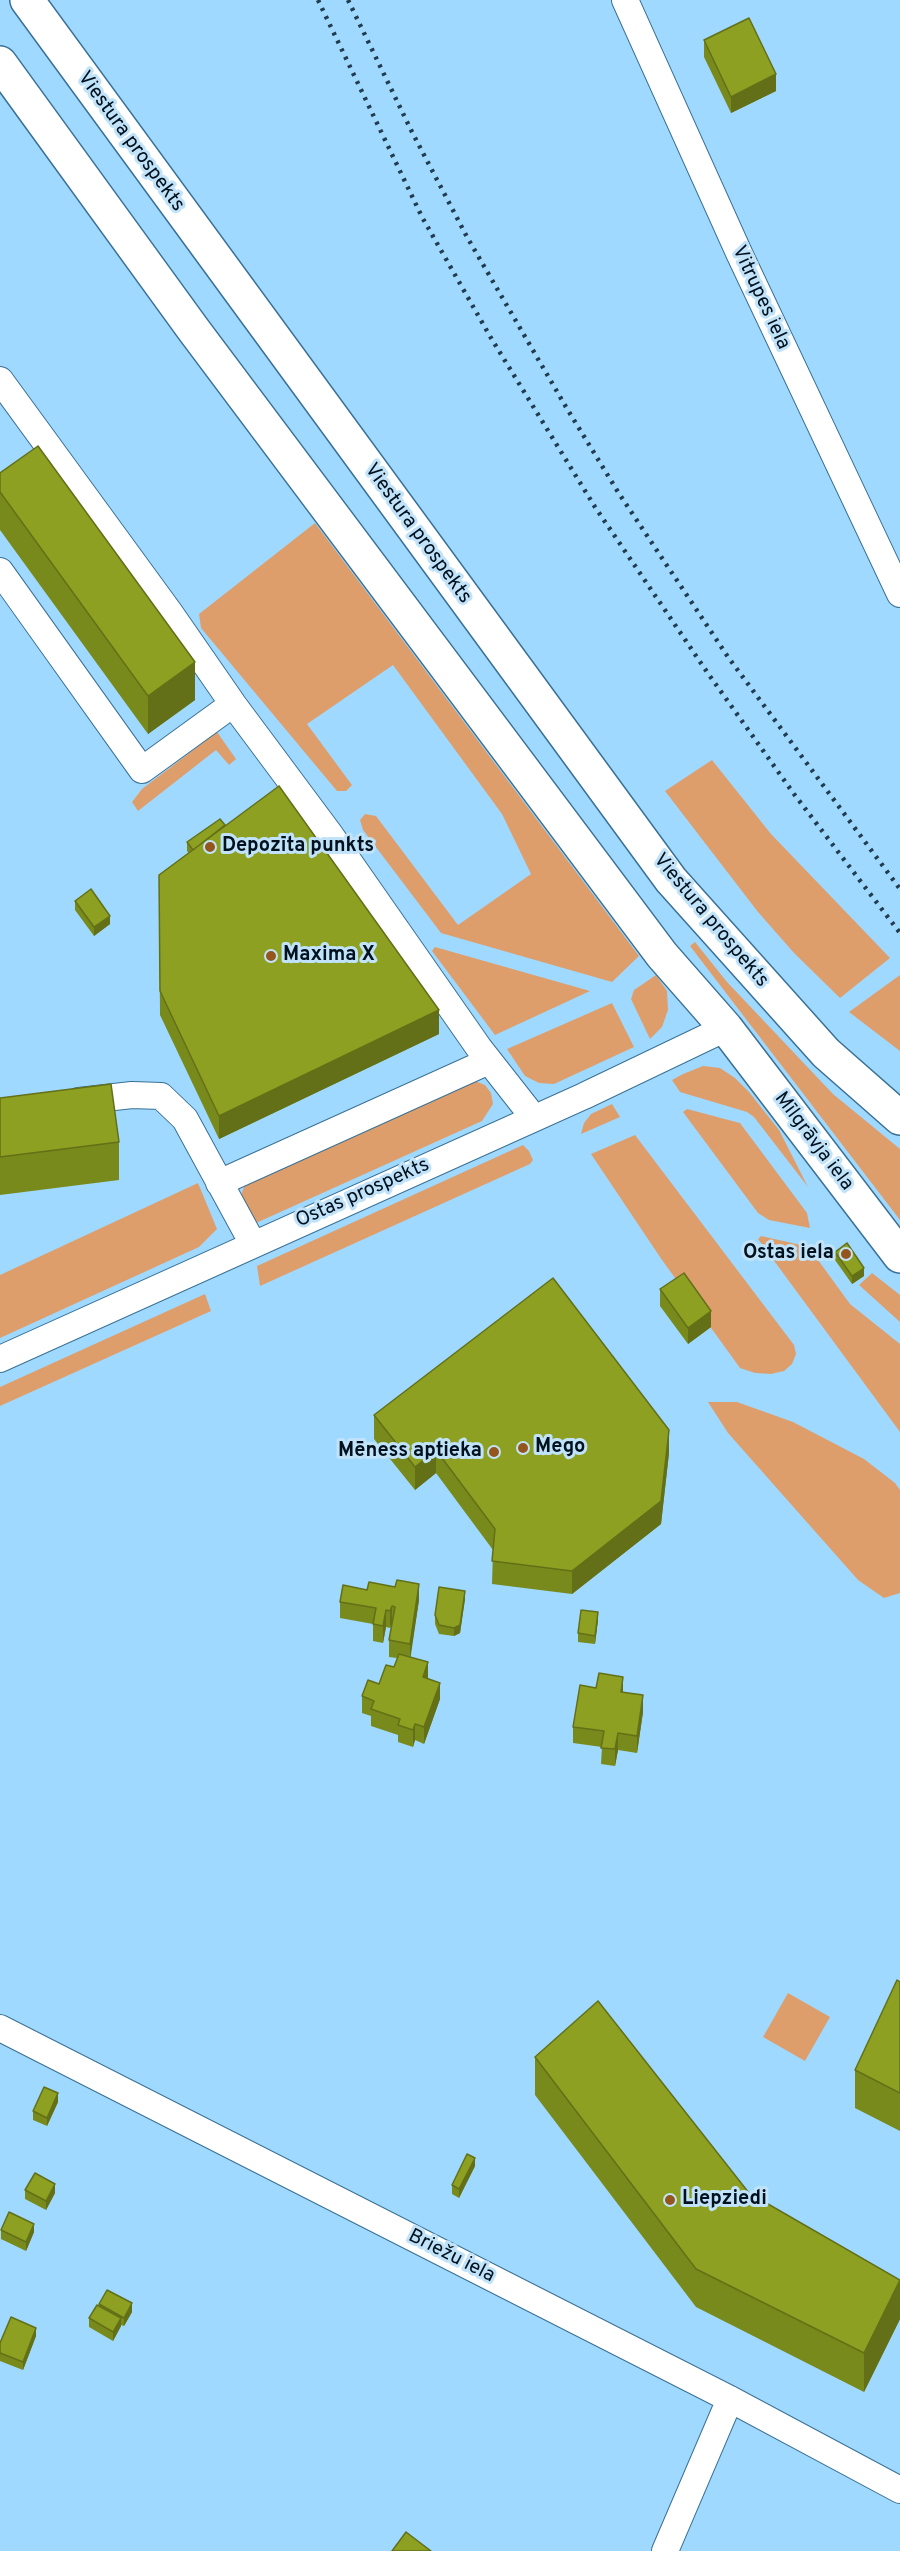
<!DOCTYPE html>
<html>
<head>
<meta charset="utf-8">
<style>
  body { margin:0 }
  canvas { display:block; background:#9fd9ff }
</style>
</head>
<body>
<canvas width="900" height="2551"></canvas>
<script>
const c = document.querySelector('canvas').getContext('2d');
c.lineJoin = 'round';
function fillPath(path, color) { c.fillStyle = color; c.fill(path, 'evenodd'); }
const poly = rows => new Path2D(rows.map(r => 'M' + r).join(''));
function strokePath(path, color, width, dash) { c.strokeStyle = color; c.lineWidth = width; c.lineCap = dash ? 'butt' : 'round'; c.setLineDash(dash || []); c.stroke(path); }
function label(font, color, halo, rows, align = 'center') {
  c.font = font + ' Overpass,sans-serif'; c.lineWidth = 6; c.setLineDash([]); c.textBaseline = 'middle'; c.strokeStyle = halo; c.fillStyle = color; for (const [text, x, y, turn = 0] of rows) {
    c.save(); c.translate(x, y); c.rotate((+turn || 0) * Math.PI / 180); c.textAlign = isNaN(turn) ? turn : align; if (halo) c.strokeText(text, 0, 0); c.fillText(text, 0, 0); c.restore();
  }
}
const green = poly([
  [315,523,639,956,612,982,441,933,363,830,360,820,365,814,376,816,458,925,531,874,502,814,393,665,307,724,352,785,346,791,337,791,201,628,199,614],
  [217,732,236,759,229,765,216,750,138,811,132,802,142,789],
  [712,760,771,834,890,958,840,998,794,953,758,912,665,791],
  [695,942,727,982,833,1094,900,1149,900,1220,690,946],
  [435,947,590,991,495,1035,432,951],
  [656,975,667,991,668,1010,662,1027,650,1039,631,999,634,990],
  [900,975,900,1051,849,1012],
  [612,1003,634,1047,554,1084,539,1083,525,1076,507,1049],
  [703,1066,720,1068,735,1078,749,1092,779,1130,808,1187,754,1117,747,1112,680,1092,672,1080,683,1074],
  [475,1081,485,1085,491,1093,493,1104,482,1121,256,1223,239,1201,245,1184],
  [612,1104,620,1117,581,1134,584,1123,591,1114],
  [687,1109,740,1123,807,1213,810,1228,769,1220,758,1213,683,1112],
  [635,1135,794,1345,796,1354,792,1364,784,1371,771,1374,755,1373,740,1368,662,1260,591,1154],
  [523,1145,529,1151,533,1160,530,1164,260,1286,257,1266],
  [198,1183,217,1229,199,1247,0,1338,0,1275],
  [761,1236,801,1245,813,1253,850,1304,900,1344,900,1432,758,1239],
  [872,1273,900,1295,900,1322,859,1285],
  [205,1294,211,1311,0,1406,0,1387],
  [708,1402,737,1402,793,1422,864,1459,895,1483,900,1490,900,1593,884,1598,858,1580,728,1433],
  [788,1993,830,2017,805,2061,763,2037]
]);
const minor = poly([
  [625,0,739,253,900,594],
  [0,380,170,613,233,704,329,833,479,1048,534,1118],
  [0,571,142,770,233,704],
  [79,1101,132,1095,161,1096,185,1119,253,1244],
  [219,1183,489,1061],
  [0,1359,584,1096,726,1028],
  [0,2028,730,2399,900,2490],
  [665,2551,730,2399]
]);
const primary = poly([
  [27,0,671,880,826,1053,900,1118],
  [0,63,193,329,662,955,726,1028,900,1256]
]);
const rail = poly([
  [318,0,422,217,491,338,595,507,707,672,794,794,900,933],
  [348,0,412,132,467,237,566,407,618,492,728,657,900,889]
]);
const wall = poly([
  [704,40,776,91,731,113,704,57],
  [0,473,195,700,148,734,0,530],
  [225,825,439,1034,219,1139,160,1015,159,875,189,853,187,851,187,842],
  [75,901,110,924,94,936,75,910],
  [0,1098,119,1142,119,1180,0,1195],
  [835,1252,864,1276,852,1284,835,1260],
  [660,1289,711,1327,688,1344,660,1306],
  [374,1415,669,1453,661,1524,572,1594,492,1584,493,1550,436,1473,415,1490,374,1439],
  [465,1599,460,1633,454,1636,439,1634,435,1624,435,1615],
  [419,1600,410,1657,428,1679,440,1699,424,1744,415,1740,413,1747,398,1742,398,1735,371,1726,371,1716,362,1713,362,1696,379,1684,394,1667,397,1658,389,1657,389,1640,392,1623,390,1628,386,1627,383,1643,373,1641,373,1624,340,1618,340,1602],
  [598,1620,595,1644,578,1642,578,1633],
  [623,1692,643,1712,637,1753,618,1750,615,1766,601,1764,602,1747,573,1743,573,1727],
  [900,1982,900,2131,855,2108,855,2070],
  [535,2057,749,2193,900,2280,900,2319,864,2392,696,2307,535,2095],
  [58,2102,47,2126,33,2120,33,2111],
  [475,2166,459,2198,452,2194,452,2185],
  [25,2190,55,2193,46,2210,25,2199],
  [1,2230,34,2232,26,2251,1,2239],
  [99,2304,132,2312,124,2326,121,2325,121,2326,113,2341,89,2327,89,2318,99,2305],
  [36,2336,23,2370,0,2361,0,2343]
]);
const shadedWall = poly([
  [776,74,776,91,731,113,731,97],
  [195,662,195,700,148,734,148,696],
  [110,916,110,924,94,936,94,927],
  [439,1010,439,1034,219,1139,219,1116],
  [864,1268,864,1276,852,1284,852,1276],
  [711,1311,711,1327,688,1344,688,1328],
  [669,1430,669,1453,661,1524,572,1594,572,1571],
  [436,1450,436,1473,415,1490,415,1467],
  [419,1584,419,1600,410,1661,410,1644],
  [465,1591,465,1599,460,1633,454,1636,454,1628],
  [392,1606,392,1623,390,1628,390,1611],
  [386,1610,386,1627,383,1643,383,1626],
  [598,1612,598,1620,595,1644,595,1636],
  [428,1662,428,1679,423,1694,423,1677],
  [623,1677,623,1693,621,1692],
  [440,1683,440,1699,424,1744,424,1727],
  [643,1695,643,1712,637,1753,637,1736],
  [415,1724,415,1740,413,1747,413,1730],
  [618,1733,618,1750,615,1766,615,1749],
  [58,2093,58,2102,47,2126,47,2118],
  [475,2158,475,2166,459,2198,459,2189],
  [55,2184,55,2193,46,2210,46,2201],
  [34,2224,34,2232,26,2251,26,2242],
  [900,2281,900,2319,864,2392,864,2353],
  [132,2303,132,2312,124,2326,124,2318],
  [121,2318,121,2326,113,2341,113,2332],
  [36,2328,36,2336,23,2370,23,2362]
]);
const building = poly([
  [749,18,776,74,731,97,704,40,749,18],
  [38,446,195,662,148,696,0,492,0,473,38,446],
  [279,786,439,1010,219,1116,160,991,159,875,279,786],
  [220,819,225,825,193,850,187,842,220,819],
  [91,889,110,916,94,927,75,901,91,889],
  [111,1084,119,1142,0,1157,0,1098,111,1084],
  [847,1243,864,1268,852,1276,835,1252,847,1243],
  [684,1273,711,1311,688,1328,660,1289,684,1273],
  [553,1278,669,1430,661,1501,572,1571,492,1561,495,1529,436,1450,415,1467,374,1415,553,1278],
  [397,1580,419,1584,410,1644,389,1640,395,1607,392,1606,390,1611,386,1610,383,1626,373,1624,376,1608,340,1602,343,1585,367,1590,369,1582,395,1587,397,1580],
  [439,1587,465,1591,460,1625,454,1628,439,1625,435,1615,439,1587],
  [581,1610,598,1612,595,1636,578,1633,581,1610],
  [399,1654,428,1662,423,1677,440,1683,424,1727,415,1724,413,1730,398,1725,400,1719,371,1709,374,1701,362,1696,368,1680,379,1684,386,1665,394,1667,399,1654],
  [599,1673,623,1677,621,1692,643,1695,637,1736,618,1733,615,1749,601,1748,604,1731,573,1727,580,1685,596,1688,599,1673],
  [897,1980,900,1982,900,2093,855,2070,897,1980],
  [598,2001,749,2193,900,2280,864,2353,696,2269,535,2057,598,2001],
  [44,2087,58,2093,47,2118,33,2111,44,2087],
  [467,2154,475,2158,459,2189,452,2185,467,2154],
  [35,2173,55,2184,46,2201,25,2190,35,2173],
  [9,2212,34,2224,26,2242,1,2230,9,2212],
  [107,2290,132,2303,124,2318,99,2304,107,2290],
  [97,2305,121,2318,113,2332,89,2318,97,2305],
  [11,2317,36,2328,23,2362,0,2353,0,2343,11,2317],
  [406,2532,431,2551,392,2551,406,2532]
]);
const markers = [
  [210,847,6,"#95561d"],
  [271,956,6,"#95561d"],
  [846,1254,6,"#95561d"],
  [523,1448,6,"#95561d"],
  [494,1452,6,"#95561d"],
  [670,2200,6,"#95561d"]
];
const streetNames = [
  ["Viestura prospekts",130,142,54],
  ["Vitrupes iela",760,298,65],
  ["Viestura prospekts",417,534,54],
  ["Viestura prospekts",710,921,50],
  ["Mīlgrāvja iela",813,1142,53],
  ["Ostas prospekts",363,1194,-24],
  ["Briežu iela",451,2257,27]
];
const poiNames = [
  ["Depozīta punkts",222,847],
  ["Maxima X",283,956],
  ["Ostas iela",834,1254,"right"],
  ["Mego",535,1448],
  ["Mēness aptieka",482,1452,"right"],
  ["Liepziedi",682,2200]
];
fillPath(green, '#de9e6c');
strokePath(minor, '#3a7194', 28);
strokePath(primary, '#3a7194', 36);
strokePath(minor, '#fff', 26);
strokePath(primary, '#fff', 33);
strokePath(rail, '#223c4f', 4.5, [3, 6]);
fillPath(wall, '#798a1c');
fillPath(shadedWall, '#637017');
fillPath(building, '#8da021');
strokePath(building, '#637017', 1.5);
for (const [x, y, r, color] of markers) { const dot = new Path2D(); dot.arc(x, y, r, 0, 2 * Math.PI); c.fillStyle = color; c.fill(dot); strokePath(dot, '#c1e3fa', 2); }
label('20px', '#00111e', '#c1e3fa', streetNames);
label('bold 20px', '#00111e', '#c1e3fa', poiNames, 'left');
</script>
</body>
</html>
